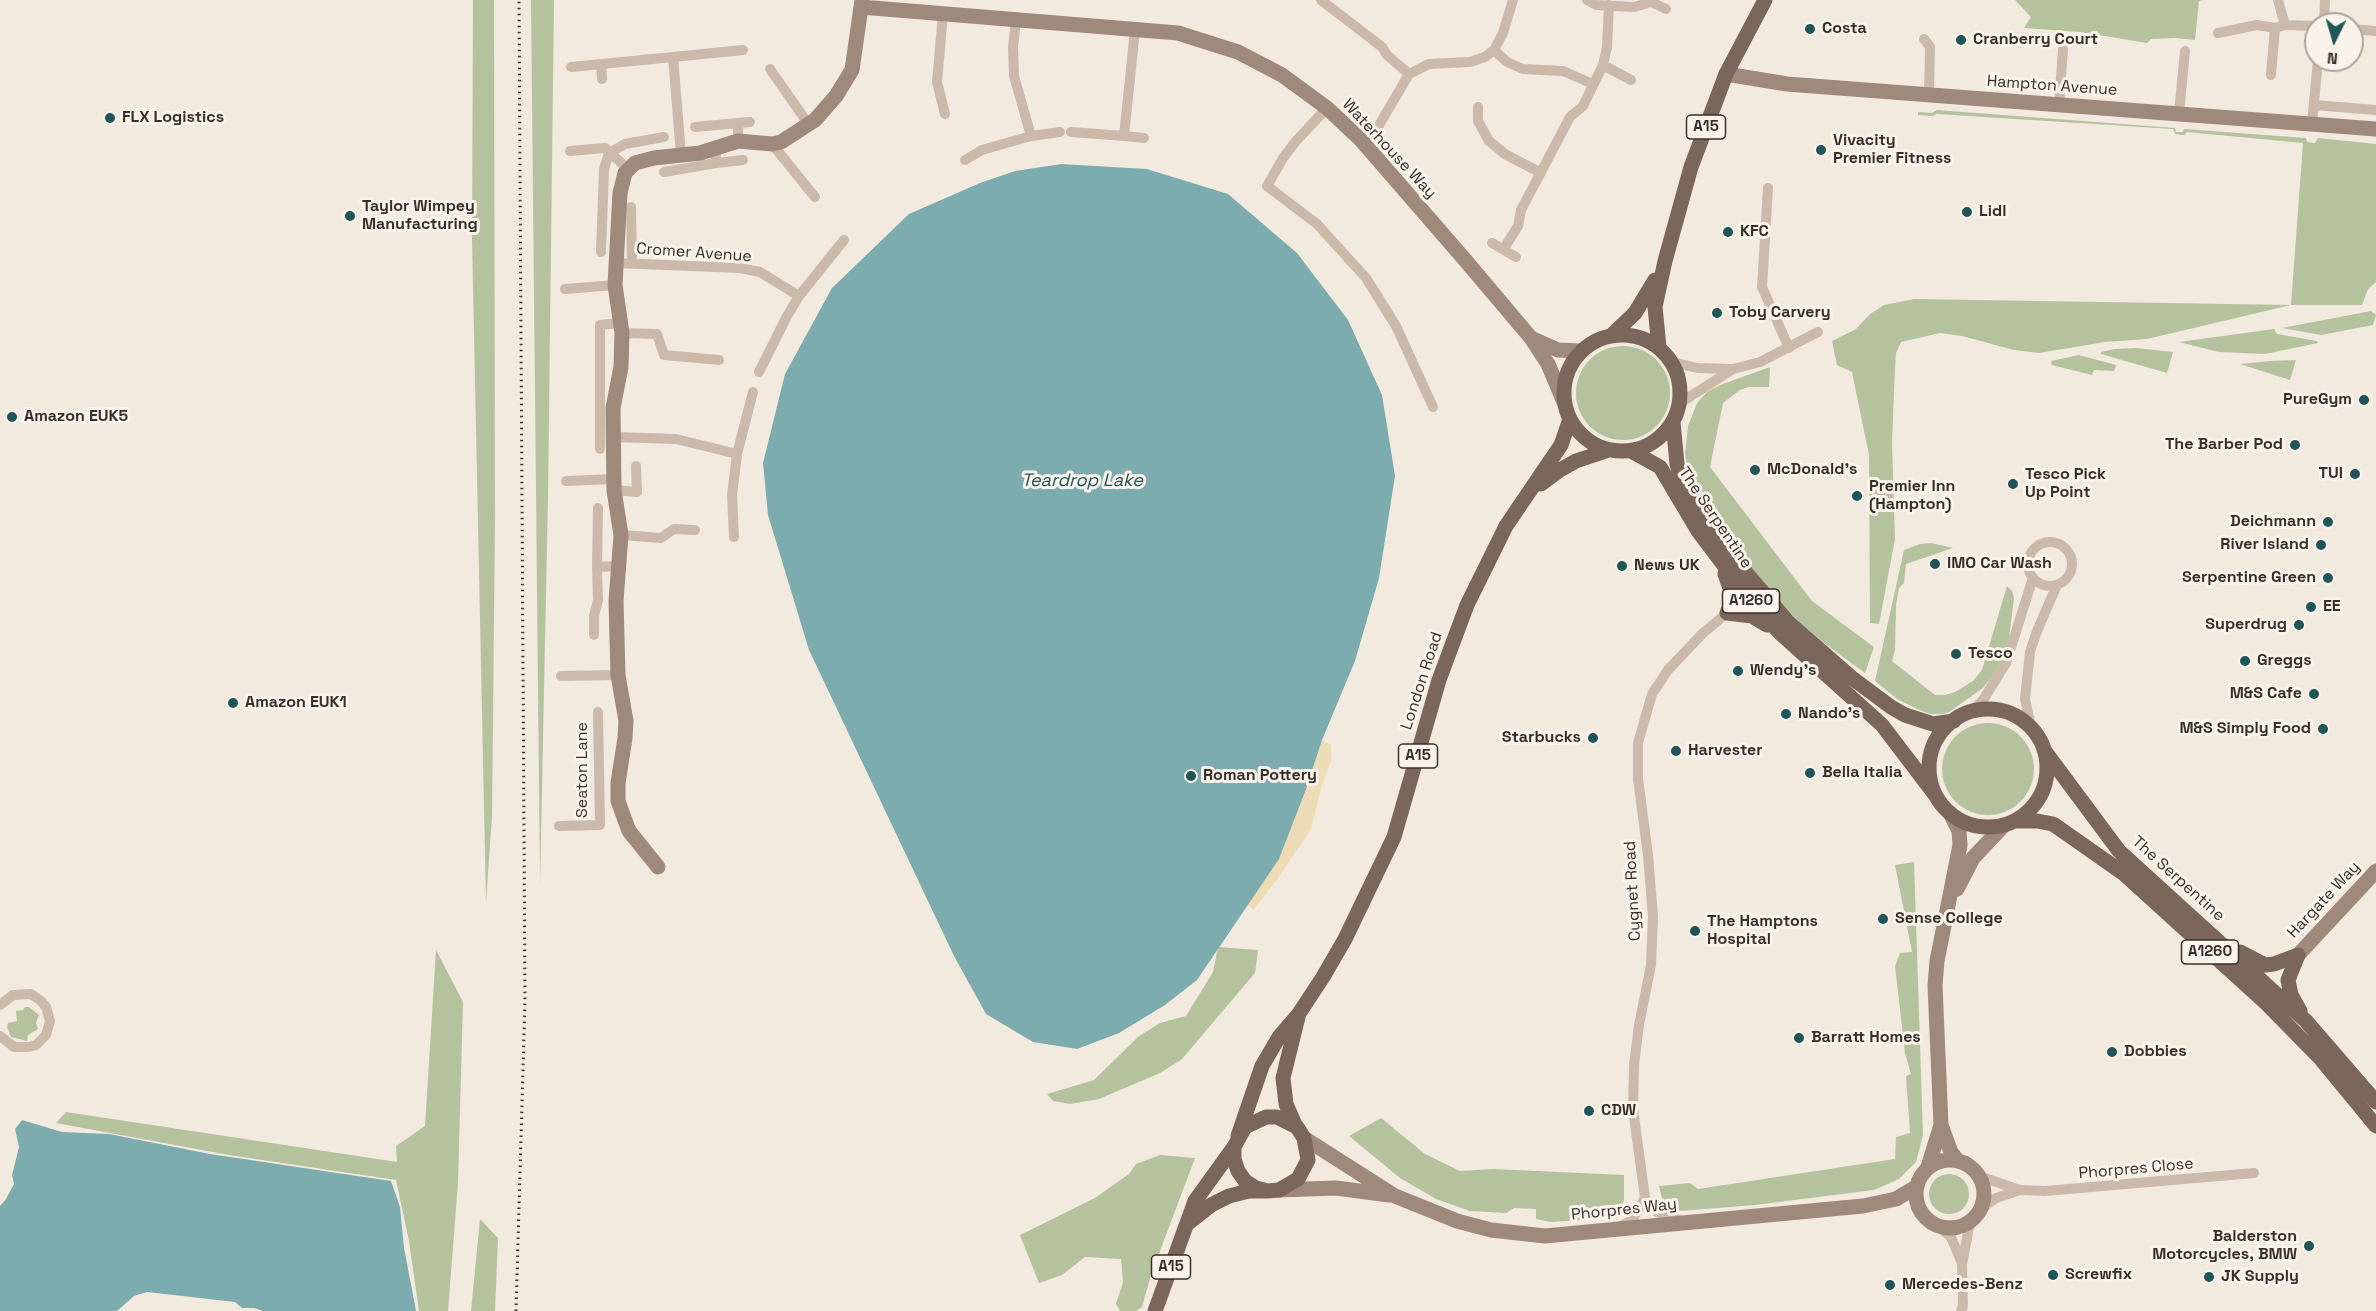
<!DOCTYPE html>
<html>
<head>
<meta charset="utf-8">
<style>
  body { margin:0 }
  #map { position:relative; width:2376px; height:1311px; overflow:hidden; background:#f2eade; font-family:"Space Grotesk",sans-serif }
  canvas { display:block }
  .north { position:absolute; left:2304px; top:12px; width:60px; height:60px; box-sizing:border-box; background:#faf3eb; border:2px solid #aca59e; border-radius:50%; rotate:185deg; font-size:16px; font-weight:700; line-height:24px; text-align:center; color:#382f2a }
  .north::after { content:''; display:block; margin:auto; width:21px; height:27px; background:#1f5459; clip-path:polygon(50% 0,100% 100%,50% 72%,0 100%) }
</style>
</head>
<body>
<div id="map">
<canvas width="2376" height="1311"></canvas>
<div class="north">N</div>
</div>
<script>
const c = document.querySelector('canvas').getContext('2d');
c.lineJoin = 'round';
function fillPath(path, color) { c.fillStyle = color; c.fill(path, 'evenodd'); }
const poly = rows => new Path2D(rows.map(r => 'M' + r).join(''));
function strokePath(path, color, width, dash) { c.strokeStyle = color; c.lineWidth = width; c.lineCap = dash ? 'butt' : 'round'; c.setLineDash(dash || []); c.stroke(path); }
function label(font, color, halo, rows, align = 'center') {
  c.font = font + ' "Space Grotesk",sans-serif'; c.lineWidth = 6; c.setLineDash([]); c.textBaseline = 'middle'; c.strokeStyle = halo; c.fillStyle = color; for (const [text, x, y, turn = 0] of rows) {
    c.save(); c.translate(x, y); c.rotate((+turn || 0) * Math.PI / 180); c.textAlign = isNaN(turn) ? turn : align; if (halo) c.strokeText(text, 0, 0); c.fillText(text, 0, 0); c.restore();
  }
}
const green = poly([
  [473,0,494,0,495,520,492,817,486,902,472,240],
  [531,0,554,0,548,496,540,886],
  [2015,0,2203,0,2199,1,2195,40,2176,38,2151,39,2147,43,2080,32,2024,28,2031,17],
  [1937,110,2175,128,2176,132,2183,132,2184,129,2306,138,2307,142,2315,143,2318,138,2376,144,2376,282,2368,289,2362,305,2291,305,2147,339,2105,342,2039,353,2014,350,1962,336,1940,333,1901,342,1896,353,1895,368,1892,442,1895,539,1879,624,1870,623,1869,455,1852,372,1837,365,1832,341,1856,329,1870,314,1884,305,1914,299,2291,305,2303,143,2187,132,2184,135,2175,134,2173,129,1937,114,1932,116,1918,115,1918,112,1932,113],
  [2371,311,2376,315,2373,325,2321,335,2282,328],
  [2274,329,2277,334,2317,341,2318,343,2265,354,2219,352,2179,342],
  '1576 393a47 47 0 1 1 94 0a47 47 0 1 1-94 0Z',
  [2137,348,2173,352,2167,373,2101,354,2101,352,2115,349],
  [2079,355,2116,365,2114,371,2094,370,2092,375,2052,365,2051,361],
  [2296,360,2290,380,2240,364,2270,361],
  [1770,367,1769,387,1749,387,1740,390,1723,403,1710,467,1812,601,1874,647,1865,673,1824,643,1795,618,1744,562,1703,504,1688,470,1685,454,1688,426,1697,403,1707,392,1720,385],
  [1931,543,1953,548,1906,564,1904,583,1899,588,1896,605,1895,650,1892,661,1935,695,1945,695,1955,692,1973,681,1982,670,2007,586,2012,591,2014,598,2009,638,2000,666,1983,688,1949,712,1943,714,1930,714,1915,708,1897,699,1875,681,1904,550,1920,544],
  '1942 769a46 46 0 1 1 92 0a46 46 0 1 1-92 0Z',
  [1914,862,1923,1135,1916,1162,1899,1179,1874,1190,1755,1205,1680,1211,1662,1198,1659,1186,1690,1183,1698,1189,1895,1159,1896,1137,1910,1133,1906,1076,1911,1074,1905,1053,1895,966,1900,953,1912,952,1895,865],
  [1218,947,1258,950,1255,973,1182,1059,1160,1073,1099,1099,1070,1104,1053,1101,1047,1094,1094,1080,1138,1037,1160,1023,1186,1016,1213,972],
  [436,950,463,1002,458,1183,448,1311,419,1311,409,1241,396,1180,229,1155,56,1123,66,1112,397,1162,396,1146,425,1126],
  [25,1007,29,1007,39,1015,36,1023,38,1029,28,1035,27,1041,11,1037,7,1027,8,1023,17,1021,16,1011,23,1010],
  [1381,1118,1425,1154,1460,1171,1493,1169,1624,1175,1624,1200,1618,1218,1550,1222,1536,1219,1536,1209,1514,1208,1506,1213,1470,1211,1436,1199,1400,1178,1349,1136],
  [1160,1155,1195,1158,1151,1275,1142,1307,1136,1311,1120,1311,1116,1304,1123,1282,1121,1259,1085,1257,1062,1275,1039,1283,1020,1235,1095,1198,1129,1174,1136,1164],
  '1929 1194a20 20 0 1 1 40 0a20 20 0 1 1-40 0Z',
  [480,1219,498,1238,495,1311,471,1311]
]);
const sand = poly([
  [1322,740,1331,745,1331,761,1322,785,1311,829,1276,881,1253,910,1247,903,1279,859,1305,792]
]);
const water = poly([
  [1061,164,1147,169,1228,194,1297,253,1348,320,1382,395,1395,476,1379,578,1355,661,1322,740,1305,792,1279,859,1197,980,1165,1005,1119,1033,1077,1049,1033,1042,986,1014,954,956,809,650,768,515,763,463,785,374,832,288,909,214,980,183,1015,171],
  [22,1120,62,1132,109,1134,210,1154,391,1181,400,1207,404,1248,416,1311,263,1311,254,1308,242,1308,235,1302,147,1292,134,1296,117,1311,0,1311,0,1206,6,1199,14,1184,12,1175,19,1147,15,1129]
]);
const street = poly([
  [1321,0,1382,47,1387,55,1409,74],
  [1587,0,1596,5,1634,7,1651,2,1666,9],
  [2278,0,2285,25],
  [943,14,937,82,945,114],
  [1016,20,1013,47,1014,76,1031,136,1060,132],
  [2324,24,2325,0],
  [2352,29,2376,31],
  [1135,30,1124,136,1144,138],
  [2218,33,2257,25,2275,28,2285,25,2316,26],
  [1924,39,1930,47,1929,95],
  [1494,50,1507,62,1523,69,1563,71,1593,84],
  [601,64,602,79],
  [1603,65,1631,80],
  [571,67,673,57],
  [770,69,809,125],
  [2271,75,2275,28],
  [2314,105,2376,110],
  [2059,106,2063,49],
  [1478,107,1478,121,1489,141,1505,154,1541,173],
  [1327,108,1296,141,1283,158,1267,186,1317,224,1366,278,1396,326,1433,407],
  [2179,113,2185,51],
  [738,123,750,122],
  [2312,123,2318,60],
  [695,127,738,123,738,141],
  [1071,132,1124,136],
  [1361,140,1378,127,1409,74,1429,64,1470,62,1485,57,1494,50,1503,33,1513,0],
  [772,144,815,197],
  [570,151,605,148,628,169],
  [681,155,673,57,743,50],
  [716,157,716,163,743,160],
  [965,160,982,150,1031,136],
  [664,172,716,163],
  [1768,188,1762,287,1789,348],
  [631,207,632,263],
  [1492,243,1516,257],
  [1504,248,1518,226,1521,210,1570,117,1583,106,1603,65,1607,47,1609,5],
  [601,252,604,169,609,153,625,144,664,137],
  [616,263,740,268,760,272,799,296,844,240],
  [565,289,615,285],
  [622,333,657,334,664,355,719,360],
  [1673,362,1697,368,1731,369],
  [759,372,786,318,799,296],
  [1680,403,1733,369,1760,362,1818,332],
  [614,437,676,439,737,454,753,392],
  [600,449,600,325,620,323],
  [566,481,614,479],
  [614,490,637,492,636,466],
  [598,508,597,567,619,566],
  [621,535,661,538,674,529,695,530],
  [734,537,732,495,737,454],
  '2028 564a22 22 0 1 1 44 0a22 22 0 1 1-44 0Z',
  [594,635,594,616,598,600,597,567],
  [561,676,618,675],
  [1971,712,1983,700,2006,663,2033,578],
  [2031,727,2025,699,2030,652,2037,631,2057,585],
  [559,826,600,825,598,712],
  [0,1005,13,995,31,994,41,1001,46,1007,50,1021,46,1035,36,1045,29,1047,14,1047,0,1036],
  [1979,1176,2020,1190,2045,1191,2254,1173],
  [1981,1209,1996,1198,2020,1190],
  [1679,1220,1657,1212,1645,1198,1633,1109,1634,1065,1639,1025,1651,965,1653,917,1648,855,1638,779,1638,743,1652,694,1668,670,1702,634,1727,613],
  [1938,1226,1951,1237,1961,1261],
  [1618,1228,1633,1219,1645,1198],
  [1961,1311,1963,1306,1962,1264,1970,1222]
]);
const secondary = poly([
  [861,7,1178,33,1238,52,1282,75,1327,108,1361,140,1466,261,1531,338,1548,364,1564,402],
  [1726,74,1787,84,2376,129],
  [1531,338,1558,350,1580,351],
  [1950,813,1959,831,1960,845,1937,961,1935,985,1941,1125,1951,1152,1958,1161],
  [658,867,629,831,618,801,618,783,625,738,626,721,618,675,616,601,621,535,614,490,613,408,621,367,622,333,615,285,620,193,625,173,635,163,654,158,700,153,738,141,772,144,781,142,815,120,836,96,852,70,862,0],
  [1957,889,1973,858,2004,825],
  [2298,955,2376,871],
  [1304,1138,1395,1196,1457,1221,1491,1230,1545,1236,1863,1206,1896,1199,1916,1187],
  '1916 1194a34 34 0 1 1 68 0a34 34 0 1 1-68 0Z',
  [1928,1167,1941,1125],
  [1279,1190,1336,1188,1389,1195]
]);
const primary = poly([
  '1564 393a58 58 0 1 1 116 0a58 58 0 1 1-116 0Z',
  [1612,335,1635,313,1655,280],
  [1659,347,1655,307,1665,261,1691,167,1726,74,1765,0],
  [1673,422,1677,464,1682,481,1720,542,1789,623,1852,678,1891,707,1905,715,1933,724,1954,721],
  [1631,451,1660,467,1698,531,1748,597,1780,633,1882,725,1936,796],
  [1541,484,1560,470,1576,461,1609,450],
  [1725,574,1732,594,1732,602,1727,613,1752,616,1767,625],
  '1929 768a59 59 0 1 1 118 0a59 59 0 1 1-118 0Z',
  [2044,750,2119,851,2306,1021,2376,1102],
  [2016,821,2037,821,2053,824,2123,873,2267,1004,2320,1058,2376,1126],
  [2240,952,2265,965,2274,964,2298,955],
  [2298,955,2288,980,2291,995,2300,1011],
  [1296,1127,1286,1104,1283,1078,1298,1017],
  [1238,1136,1262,1066,1279,1037,1298,1015,1323,977,1345,939,1394,837,1439,680,1467,605,1506,526,1561,445,1570,419],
  [1187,1224,1211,1205,1229,1196,1249,1191,1268,1191,1279,1190,1298,1179,1308,1160,1304,1138,1297,1127,1277,1117,1266,1117,1245,1127,1234,1147,1234,1159,1238,1171,1245,1181,1256,1188,1268,1191],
  [1155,1311,1195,1201,1234,1147]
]);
const rail = poly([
  [516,1311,525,1000,519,0]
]);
const markers = [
  [1810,29,6,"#1f5459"],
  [1961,40,6,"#1f5459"],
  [110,118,6,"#1f5459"],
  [1821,150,6,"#1f5459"],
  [1967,212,6,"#1f5459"],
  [350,216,6,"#1f5459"],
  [1728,232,6,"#1f5459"],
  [1717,313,6,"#1f5459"],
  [2364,400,6,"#1f5459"],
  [12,417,6,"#1f5459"],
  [2295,445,6,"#1f5459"],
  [1755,470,6,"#1f5459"],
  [2355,474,6,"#1f5459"],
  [2013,484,6,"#1f5459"],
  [1857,496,6,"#1f5459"],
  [2328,522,6,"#1f5459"],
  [2321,545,6,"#1f5459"],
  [1935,564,6,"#1f5459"],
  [1622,566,6,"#1f5459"],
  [2328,578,6,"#1f5459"],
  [2311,607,6,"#1f5459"],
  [2299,625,6,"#1f5459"],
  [1956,654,6,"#1f5459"],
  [2245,661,6,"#1f5459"],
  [1738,671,6,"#1f5459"],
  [2314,694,6,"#1f5459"],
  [233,703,6,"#1f5459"],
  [1786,714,6,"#1f5459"],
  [2323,729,6,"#1f5459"],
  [1593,738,6,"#1f5459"],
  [1676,751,6,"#1f5459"],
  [1810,773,6,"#1f5459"],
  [1191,776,6,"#1f5459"],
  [1883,919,6,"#1f5459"],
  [1695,931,6,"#1f5459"],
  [1799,1038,6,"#1f5459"],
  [2112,1052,6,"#1f5459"],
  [1589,1111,6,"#1f5459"],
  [2309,1246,6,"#1f5459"],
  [2053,1275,6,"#1f5459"],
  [2209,1277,6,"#1f5459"],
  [1890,1285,6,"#1f5459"]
];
const shields = [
  [1706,127,39],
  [1751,601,57],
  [1418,756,39],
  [2210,952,57],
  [1171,1267,39]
];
const shieldNames = [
  ["A15",1706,127],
  ["A1260",1751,601],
  ["A15",1418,756],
  ["A1260",2210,952],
  ["A15",1171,1267]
];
const poiNames = [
  ["Costa",1822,29],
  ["Cranberry Court",1973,40],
  ["FLX Logistics",122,118],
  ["Vivacity",1833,141],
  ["Premier Fitness",1833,159],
  ["Taylor Wimpey",362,207],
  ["Manufacturing",362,225],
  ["Lidl",1979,212],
  ["KFC",1740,232],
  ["Toby Carvery",1729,313],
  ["PureGym",2352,400,"right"],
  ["Amazon EUK5",24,417],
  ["The Barber Pod",2283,445,"right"],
  ["McDonald's",1767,470],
  ["TUI",2343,474,"right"],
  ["Tesco Pick",2025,475],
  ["Up Point",2025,493],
  ["Premier Inn",1869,487],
  ["(Hampton)",1869,505],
  ["Deichmann",2316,522,"right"],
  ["River Island",2309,545,"right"],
  ["IMO Car Wash",1947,564],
  ["News UK",1634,566],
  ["Serpentine Green",2316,578,"right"],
  ["EE",2323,607],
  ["Superdrug",2287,625,"right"],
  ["Tesco",1968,654],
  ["Greggs",2257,661],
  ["Wendy's",1750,671],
  ["M&S Cafe",2302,694,"right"],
  ["Amazon EUK1",245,703],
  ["Nando's",1798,714],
  ["M&S Simply Food",2311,729,"right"],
  ["Starbucks",1581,738,"right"],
  ["Harvester",1688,751],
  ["Bella Italia",1822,773],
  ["Roman Pottery",1203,776],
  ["Sense College",1895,919],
  ["The Hamptons",1707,922],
  ["Hospital",1707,940],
  ["Barratt Homes",1811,1038],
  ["Dobbies",2124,1052],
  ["CDW",1601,1111],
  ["Balderston",2297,1237,"right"],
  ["Motorcycles, BMW",2297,1255,"right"],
  ["Screwfix",2065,1275],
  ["JK Supply",2221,1277],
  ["Mercedes-Benz",1902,1285]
];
const streetNames = [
  ["Hampton Avenue",2052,86,4],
  ["Waterhouse Way",1389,149,47],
  ["Cromer Avenue",694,253,4],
  ["The Serpentine",1715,518,56],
  ["London Road",1422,681,-72],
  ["Seaton Lane",583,770,-90],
  ["The Serpentine",2178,879,42],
  ["Cygnet Road",1633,891,-93],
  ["Hargate Way",2324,900,-47],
  ["Phorpres Close",2136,1169,-5],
  ["Phorpres Way",1624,1210,-6]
];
const waterNames = [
  ["Teardrop Lake",1082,481]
];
fillPath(green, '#b5c29e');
fillPath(sand, '#eddcb6');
fillPath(water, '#7dacaf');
strokePath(street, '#cbbaaa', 10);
strokePath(secondary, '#9e897b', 15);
strokePath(primary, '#7a665b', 15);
strokePath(rail, '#382f2a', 3, [1.5, 4.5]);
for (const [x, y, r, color] of markers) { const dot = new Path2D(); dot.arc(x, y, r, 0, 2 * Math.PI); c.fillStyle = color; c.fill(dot); strokePath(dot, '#faf3eb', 2); }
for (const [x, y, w] of shields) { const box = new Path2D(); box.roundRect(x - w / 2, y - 12, w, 24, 4.5); c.fillStyle = '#faf3eb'; c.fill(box); strokePath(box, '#382f2a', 1.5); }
label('bold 15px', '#382f2a', null, shieldNames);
label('bold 16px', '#382f2a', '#faf3eb', poiNames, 'left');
label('16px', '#382f2a', '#faf3eb', streetNames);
label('italic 18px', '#1f5459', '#faf3eb', waterNames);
</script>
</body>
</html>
